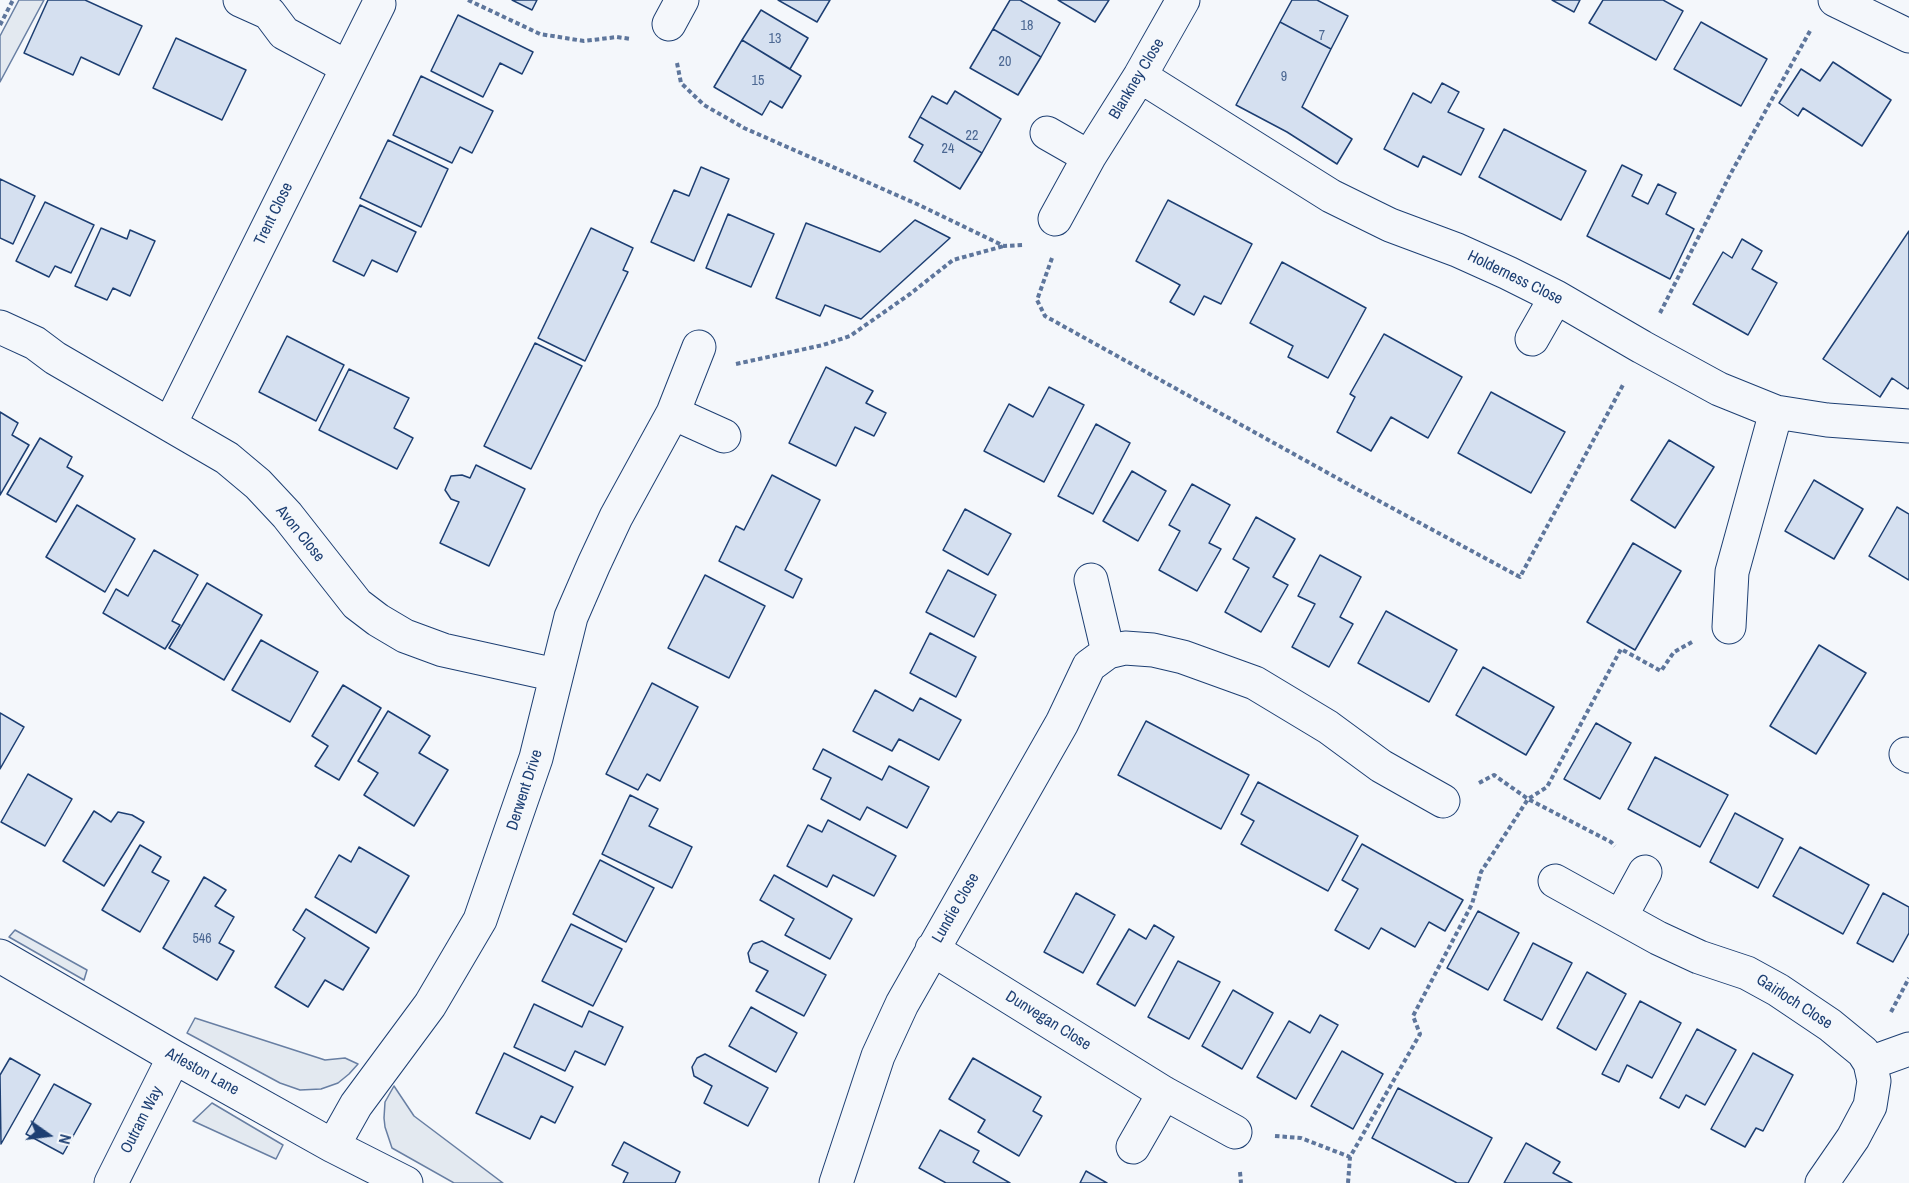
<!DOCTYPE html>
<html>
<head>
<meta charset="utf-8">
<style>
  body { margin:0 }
  #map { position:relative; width:1909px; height:1183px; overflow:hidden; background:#f4f7fb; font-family:"Archivo Narrow",sans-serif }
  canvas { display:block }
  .north { position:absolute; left:18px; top:1105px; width:60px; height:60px; -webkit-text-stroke:4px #f4f7fb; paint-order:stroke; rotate:104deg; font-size:16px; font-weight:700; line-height:24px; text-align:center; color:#1d3f73 }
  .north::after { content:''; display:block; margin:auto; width:21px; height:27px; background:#1d3f73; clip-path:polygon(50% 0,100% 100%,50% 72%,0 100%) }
</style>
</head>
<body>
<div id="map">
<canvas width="1909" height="1183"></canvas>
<div class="north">N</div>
</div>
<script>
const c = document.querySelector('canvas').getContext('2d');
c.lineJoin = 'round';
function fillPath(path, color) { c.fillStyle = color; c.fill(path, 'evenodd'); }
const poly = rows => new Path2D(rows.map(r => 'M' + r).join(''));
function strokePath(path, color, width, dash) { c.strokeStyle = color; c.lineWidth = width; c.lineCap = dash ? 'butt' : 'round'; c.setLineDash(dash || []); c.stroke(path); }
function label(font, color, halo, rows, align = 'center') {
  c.font = font + ' "Archivo Narrow",sans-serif'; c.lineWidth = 4.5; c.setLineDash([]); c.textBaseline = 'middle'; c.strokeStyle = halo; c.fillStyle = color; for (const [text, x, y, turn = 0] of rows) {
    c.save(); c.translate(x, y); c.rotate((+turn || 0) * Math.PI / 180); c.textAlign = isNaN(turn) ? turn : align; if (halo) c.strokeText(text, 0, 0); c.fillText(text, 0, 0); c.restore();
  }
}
const green = poly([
  [19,0,44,0,0,82,0,36,19,0],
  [15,930,87,970,84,980,9,937,15,930],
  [195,1018,325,1060,345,1058,358,1064,349,1074,338,1083,321,1089,300,1090,280,1083,187,1033,195,1018],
  [394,1086,414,1116,503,1183,454,1183,392,1148,385,1127,384,1118,385,1102,394,1086],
  [212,1103,283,1145,276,1159,193,1121,212,1103]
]);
const building = poly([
  [48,0,85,0,142,26,119,75,81,57,73,75,24,53,48,0],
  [512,0,537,0,532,10,512,0],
  [778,0,830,0,817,22,778,0],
  [1010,0,1020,0,1060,23,1041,57,993,29,1010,0],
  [1058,0,1109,0,1095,22,1058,0],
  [1292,0,1317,0,1348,16,1331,49,1280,22,1292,0],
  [1552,0,1580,0,1574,12,1552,0],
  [1603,0,1663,0,1683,11,1656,60,1589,23,1603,0],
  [761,10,808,38,790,69,742,40,761,10],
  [458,15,533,52,522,74,500,63,483,97,431,71,458,15],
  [1280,22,1331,49,1302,107,1352,139,1337,164,1287,132,1236,105,1280,22],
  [1701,22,1767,59,1741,106,1674,69,1701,22],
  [993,29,1041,57,1018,95,970,68,993,29],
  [176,38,246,70,222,120,153,88,176,38],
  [742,40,801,76,782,108,770,101,762,115,714,87,742,40],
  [1833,62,1891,100,1862,146,1803,108,1798,116,1779,103,1801,69,1820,81,1833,62],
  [421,76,493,111,472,153,460,147,452,163,393,135,421,76],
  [1442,83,1459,92,1448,112,1484,129,1461,175,1423,156,1418,167,1384,149,1413,93,1431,103,1442,83],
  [955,91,1001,119,982,153,920,117,932,96,947,104,955,91],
  [920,117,982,153,960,189,914,161,923,145,909,137,920,117],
  [1504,129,1586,171,1561,220,1479,177,1504,129],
  [388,140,448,169,421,227,360,198,388,140],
  [1622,165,1642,175,1632,196,1648,204,1658,184,1676,193,1666,214,1694,229,1670,279,1587,236,1622,165],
  [701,167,729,179,694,261,651,242,674,190,689,196,701,167],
  [0,179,35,196,13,244,0,238,0,179],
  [1168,200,1252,244,1221,304,1204,296,1194,315,1170,302,1180,285,1136,261,1168,200],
  [45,202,94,225,71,273,55,266,49,277,16,261,45,202],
  [360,205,416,232,397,272,372,260,364,276,333,261,360,205],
  [728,214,774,234,751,287,706,268,728,214],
  [915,220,950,238,861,319,825,305,820,316,776,298,806,223,880,252,915,220],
  [101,228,127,239,130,230,155,241,130,296,113,288,107,300,75,286,101,228],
  [591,228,633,248,623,270,628,272,585,361,538,338,591,228],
  [1909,231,1909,387,1908,389,1892,378,1880,397,1823,359,1909,231],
  [1742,239,1762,251,1752,269,1777,283,1748,335,1693,304,1723,252,1732,258,1742,239],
  [1282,262,1366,308,1328,378,1288,357,1293,346,1250,323,1282,262],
  [1384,334,1462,377,1428,438,1391,417,1371,451,1337,432,1355,397,1350,394,1384,334],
  [287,336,344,365,316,421,259,392,287,336],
  [535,343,582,366,531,469,484,446,535,343],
  [826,367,873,391,866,403,886,413,874,436,855,427,836,466,789,443,826,367],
  [349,369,409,398,394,428,413,438,397,469,319,430,349,369],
  [1049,387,1084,405,1044,482,984,451,1009,404,1033,417,1049,387],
  [1491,392,1565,432,1531,493,1458,453,1491,392],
  [0,412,18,423,12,435,29,445,0,495,0,412],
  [1096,424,1130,443,1093,514,1058,496,1096,424],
  [40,438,72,457,67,467,83,476,56,522,7,494,40,438],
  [1669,440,1714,467,1675,528,1631,500,1669,440],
  [476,465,525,489,489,566,440,543,459,502,451,499,445,490,451,476,462,475,470,478,476,465],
  [1132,471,1166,491,1138,541,1103,521,1132,471],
  [772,475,820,500,785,570,802,579,793,598,719,561,736,526,744,530,772,475],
  [1814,480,1863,509,1834,559,1785,531,1814,480],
  [1192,484,1230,505,1209,543,1221,549,1197,591,1159,570,1180,531,1169,525,1192,484],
  [77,505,135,539,105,592,46,557,77,505],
  [1897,507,1909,514,1909,580,1869,556,1897,507],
  [965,509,1011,534,988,575,943,550,965,509],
  [1256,517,1295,539,1273,577,1288,585,1261,632,1225,612,1249,568,1233,559,1256,517],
  [1633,543,1681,571,1635,650,1587,622,1633,543],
  [154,550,198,575,172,621,180,625,165,649,103,613,116,589,128,596,154,550],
  [1320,555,1361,577,1340,617,1353,624,1329,667,1292,647,1315,604,1298,596,1320,555],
  [948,570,996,595,974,637,926,612,948,570],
  [705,575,765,606,729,678,668,648,705,575],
  [207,583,262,615,224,680,169,648,207,583],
  [1386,611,1457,650,1429,702,1358,663,1386,611],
  [930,633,976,657,956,697,910,673,930,633],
  [261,640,318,672,290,722,232,690,261,640],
  [1819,645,1866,673,1816,754,1770,726,1819,645],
  [1483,667,1554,707,1526,755,1456,715,1483,667],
  [652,683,698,707,660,781,647,774,638,790,606,774,652,683],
  [343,685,381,708,339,780,315,766,328,746,312,736,343,685],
  [875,690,913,711,920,698,961,720,939,760,899,739,892,751,853,731,875,690],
  [388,711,430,736,419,753,448,770,414,826,364,795,378,773,358,761,388,711],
  [0,713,24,727,0,769,0,713],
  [1146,721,1249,775,1221,829,1118,775,1146,721],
  [1596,723,1631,743,1600,799,1564,779,1596,723],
  [823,749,882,780,889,766,929,787,907,828,867,807,860,820,821,799,831,778,813,769,823,749],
  [1655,757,1728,795,1700,847,1628,809,1655,757],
  [28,774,72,799,45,846,1,822,28,774],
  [1258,782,1358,836,1328,891,1241,844,1254,821,1241,814,1258,782],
  [630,795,658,809,649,826,692,847,672,888,602,854,630,795],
  [94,811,111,822,118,812,132,815,144,822,104,886,63,861,94,811],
  [1735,813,1783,839,1758,888,1710,862,1735,813],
  [828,820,896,856,874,896,833,875,827,887,787,866,808,825,822,832,828,820],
  [1362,844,1463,900,1445,931,1429,922,1415,947,1381,928,1369,949,1335,930,1358,889,1342,880,1362,844],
  [140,845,161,857,152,872,169,881,140,932,102,910,140,845],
  [359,847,409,876,376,933,315,897,339,855,351,862,359,847],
  [1800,847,1869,885,1843,934,1773,896,1800,847],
  [600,860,654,888,626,942,573,914,600,860],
  [774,875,852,919,830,959,785,935,794,919,760,900,774,875],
  [204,877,226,890,215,906,234,917,219,943,234,951,217,980,163,948,204,877],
  [1076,893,1115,915,1083,973,1044,952,1076,893],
  [1883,893,1909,907,1909,933,1893,962,1857,943,1883,893],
  [306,909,369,948,343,990,325,980,308,1007,275,987,305,938,293,930,306,909],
  [1478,911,1519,933,1488,990,1447,968,1478,911],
  [571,924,622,949,593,1006,542,981,571,924],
  [1154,925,1174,937,1135,1006,1097,984,1129,929,1146,939,1154,925],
  [762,941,826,975,804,1016,756,991,768,971,750,962,748,953,753,944,762,941],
  [1533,943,1572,963,1542,1020,1504,1000,1533,943],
  [1178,961,1220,982,1189,1039,1148,1017,1178,961],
  [1587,972,1626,994,1596,1050,1557,1028,1587,972],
  [1233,990,1273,1013,1242,1069,1202,1046,1233,990],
  [1640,1001,1681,1023,1652,1078,1627,1065,1619,1082,1602,1074,1640,1001],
  [534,1004,582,1027,589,1011,623,1027,605,1065,575,1051,565,1071,514,1047,534,1004],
  [751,1007,797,1033,776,1072,729,1046,751,1007],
  [1320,1015,1338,1025,1296,1099,1257,1077,1289,1021,1310,1033,1320,1015],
  [1697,1029,1736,1050,1705,1105,1686,1095,1679,1108,1660,1098,1697,1029],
  [1342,1051,1383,1074,1353,1129,1311,1106,1342,1051],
  [504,1053,573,1087,555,1123,541,1116,530,1139,476,1113,504,1053],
  [1753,1053,1793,1075,1763,1131,1756,1128,1745,1147,1711,1129,1753,1053],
  [705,1054,768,1088,748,1126,704,1103,712,1086,694,1076,692,1067,697,1058,705,1054],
  [10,1058,40,1075,1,1144,0,1075,10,1058],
  [973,1058,1041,1097,1033,1111,1042,1116,1019,1156,978,1132,985,1120,949,1099,973,1058],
  [54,1084,91,1104,63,1154,26,1134,54,1084],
  [1398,1088,1492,1138,1468,1183,1457,1183,1372,1138,1398,1088],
  [940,1130,979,1151,973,1162,1010,1183,946,1183,919,1168,940,1130],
  [624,1142,680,1172,675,1183,623,1183,628,1173,612,1165,624,1142],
  [1526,1143,1560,1162,1553,1173,1572,1183,1504,1183,1526,1143],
  [1086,1171,1107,1183,1080,1183,1086,1171]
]);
const path = poly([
  [468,0,540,34,584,41,617,37,631,39],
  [0,25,13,0],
  [677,63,681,83,704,105,744,128,917,204,1004,246,1024,245],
  [1052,258,1037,300,1045,316,1355,488,1520,577,1624,383],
  [1660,313,1731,173,1810,31],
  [736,364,823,345,850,336,910,294,953,260,1004,246],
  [1479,783,1494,775,1528,799,1611,842,1615,846],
  [1891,1012,1909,978],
  [1275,1136,1301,1138,1350,1157],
  [1240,1172,1241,1183],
  [1348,1183,1350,1157,1420,1034,1413,1016,1472,904,1481,872,1528,799,1547,787,1621,649,1661,671,1674,652,1692,642]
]);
const minor = poly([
  [240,0,269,13,284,33,347,67],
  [1835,0,1909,36],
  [669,24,682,0],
  [1140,76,1331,196,1390,225,1457,250,1508,273,1556,297,1642,347,1719,389,1776,412,1827,420,1909,426],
  [1047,133,1089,157],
  [1055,219,1089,157,1140,76,1183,0],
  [0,327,35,343,55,358,227,458,258,484,287,515,357,604,378,620,405,636,443,650,556,675],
  [1532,339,1556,297],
  [673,413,724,436],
  [170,424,379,4],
  [1729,627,1732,572,1776,412],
  [1108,652,1125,648,1153,650,1183,657,1255,683,1328,727,1381,766,1443,801],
  [1906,754,1909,756],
  [1555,881,1658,938,1699,957,1747,973,1778,990,1830,1025,1863,1052,1870,1063,1874,1081,1870,1106,1853,1138,1822,1183],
  [1621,916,1645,872],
  [932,949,1164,1093,1235,1132],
  [0,956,174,1057,333,1146,406,1183],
  [1870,1063,1909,1049],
  [333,1146,356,1105,430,1005,480,920,536,758,571,617,594,564,616,517,673,413,699,347],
  [1133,1147,1164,1093],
  [111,1183,174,1057],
  [836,1183,878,1056,902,1004,1062,723,1089,666,1108,652,1091,580]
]);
const numberNames = [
  ["18",1027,26],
  ["7",1322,36],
  ["13",775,39],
  ["20",1005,62],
  ["9",1284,77],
  ["15",758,81],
  ["22",972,136],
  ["24",948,149],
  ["546",202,939]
];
const streetNames = [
  ["Blankney Close",1137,79,-59],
  ["Trent Close",274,214,-64],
  ["Holderness Close",1515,278,26],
  ["Avon Close",300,534,51],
  ["Derwent Drive",525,790,-72],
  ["Lundie Close",956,908,-60],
  ["Gairloch Close",1794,1002,33],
  ["Dunvegan Close",1048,1021,32],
  ["Arleston Lane",202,1072,29],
  ["Outram Way",142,1120,-63]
];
fillPath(green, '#e3e9f0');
strokePath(green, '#687fa3', 1.5);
fillPath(building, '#d5e0f0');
strokePath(building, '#1d3f73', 1.5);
strokePath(minor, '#1d3f73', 35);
strokePath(path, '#5e769c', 4, [4.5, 3]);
strokePath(minor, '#f4f7fb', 33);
label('14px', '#4b6792', null, numberNames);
label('16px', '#1d3f73', '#f4f7fb', streetNames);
</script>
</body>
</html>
